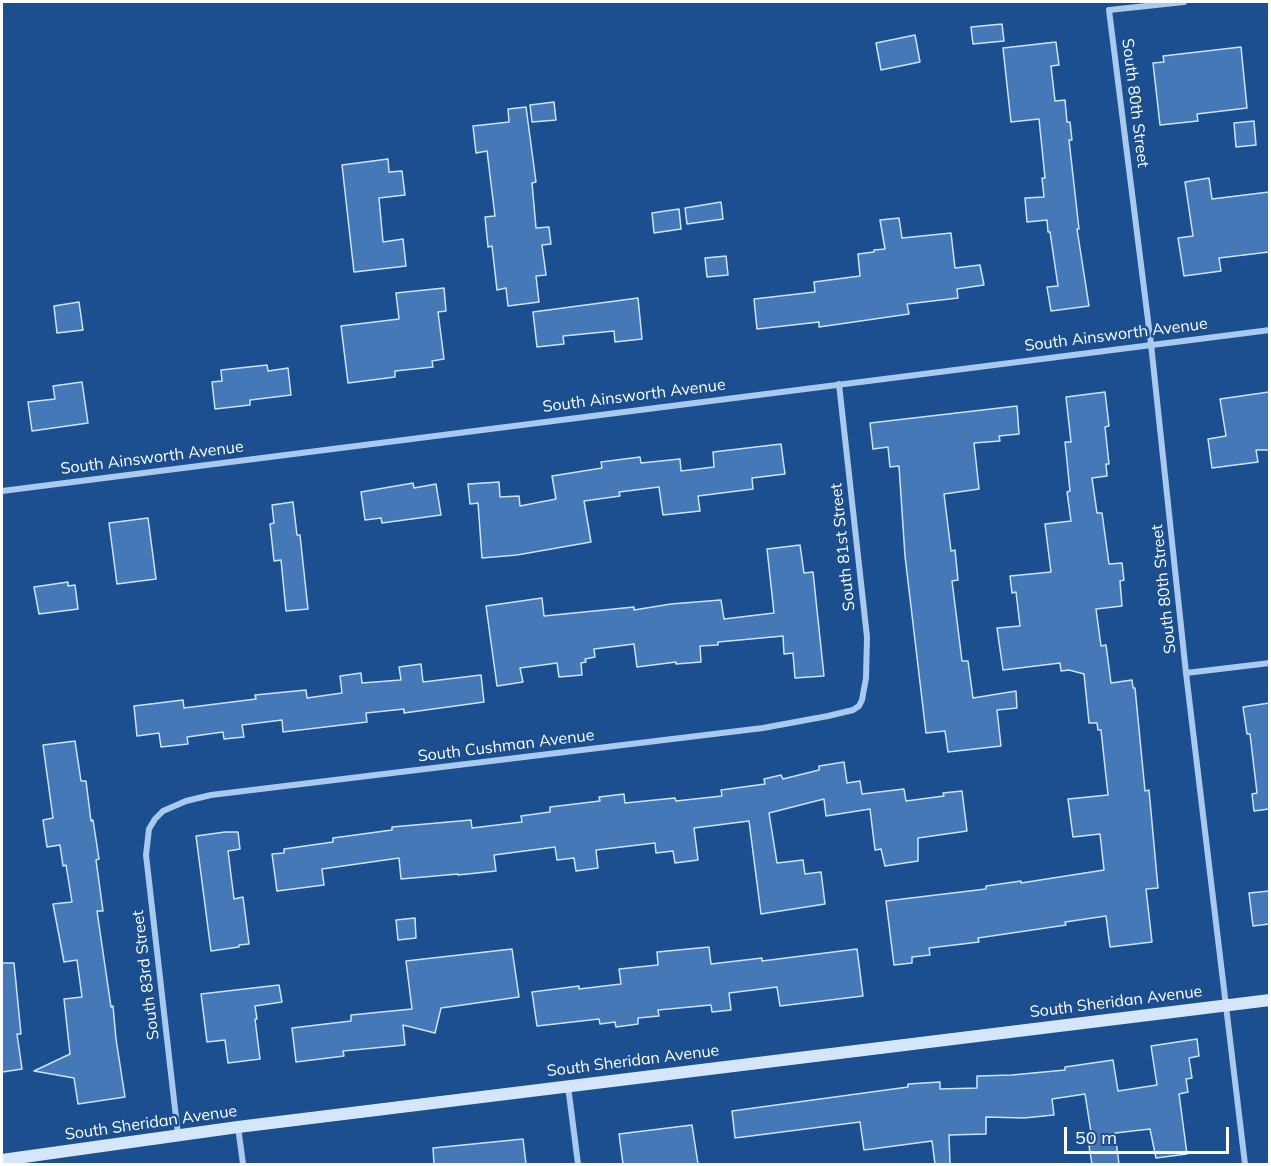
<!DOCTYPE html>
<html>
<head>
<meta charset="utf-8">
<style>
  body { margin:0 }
  #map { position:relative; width:1271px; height:1166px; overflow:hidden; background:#1b4f8f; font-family:Mulish,sans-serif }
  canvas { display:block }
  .frame { position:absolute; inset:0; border:3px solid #fff; pointer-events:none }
  .scale { position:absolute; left:1064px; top:1127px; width:165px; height:27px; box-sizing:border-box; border:3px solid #fff; border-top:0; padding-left:8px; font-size:18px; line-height:21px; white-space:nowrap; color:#fff; -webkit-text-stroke:4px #1b4f8f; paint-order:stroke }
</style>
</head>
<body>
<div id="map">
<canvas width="1271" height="1166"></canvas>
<div class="frame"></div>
<div class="scale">50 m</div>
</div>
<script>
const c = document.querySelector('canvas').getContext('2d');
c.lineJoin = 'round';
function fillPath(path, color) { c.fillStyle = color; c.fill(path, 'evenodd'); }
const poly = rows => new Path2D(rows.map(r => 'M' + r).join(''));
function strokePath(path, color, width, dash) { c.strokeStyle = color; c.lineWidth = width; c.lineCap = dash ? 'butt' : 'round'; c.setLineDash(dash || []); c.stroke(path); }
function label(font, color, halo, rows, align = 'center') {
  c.font = font + ' Mulish,sans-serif'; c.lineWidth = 5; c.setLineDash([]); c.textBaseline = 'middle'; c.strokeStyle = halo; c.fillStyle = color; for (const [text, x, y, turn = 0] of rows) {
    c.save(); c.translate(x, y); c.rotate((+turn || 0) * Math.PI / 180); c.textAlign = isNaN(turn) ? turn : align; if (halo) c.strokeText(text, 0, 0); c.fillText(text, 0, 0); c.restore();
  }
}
const building = poly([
  [1002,24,1004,41,973,44,971,27,1002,24],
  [915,35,920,62,881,70,876,43,915,35],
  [1056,42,1059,65,1051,66,1055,101,1065,100,1067,122,1070,122,1072,140,1069,140,1079,229,1077,229,1089,306,1051,311,1047,287,1058,286,1050,232,1048,232,1047,220,1027,222,1025,198,1044,197,1042,178,1045,178,1039,119,1011,122,1003,48,1056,42],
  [1241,47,1247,108,1197,114,1198,121,1160,125,1153,63,1164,62,1163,56,1241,47],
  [554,102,556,120,532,122,530,105,554,102],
  [526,107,536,182,532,183,536,228,549,227,551,244,542,245,546,275,536,276,539,302,508,306,506,288,497,290,492,246,488,247,485,217,495,216,487,151,476,153,473,126,509,122,508,109,526,107],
  [1254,121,1256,145,1236,147,1234,123,1254,121],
  [388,159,389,172,402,171,405,195,379,198,383,242,403,239,406,266,354,272,342,165,388,159],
  [1209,178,1212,199,1269,192,1269,252,1219,258,1221,271,1184,276,1178,238,1193,236,1185,182,1209,178],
  [721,202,723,219,687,224,685,208,721,202],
  [679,209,681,229,654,233,652,213,679,209],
  [899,218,902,238,951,233,955,268,980,265,984,285,957,289,958,298,907,304,909,314,819,327,819,322,757,329,754,299,815,292,814,282,860,276,858,254,874,252,874,250,885,249,880,220,899,218],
  [726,256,728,275,707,277,705,258,726,256],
  [444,288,446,311,438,312,444,359,432,361,433,367,395,371,395,377,348,383,341,326,399,319,396,293,444,288],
  [638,298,642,339,615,342,614,331,563,336,564,344,537,347,533,312,638,298],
  [79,302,83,330,57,333,54,306,79,302],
  [267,365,268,371,288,368,291,395,250,400,250,405,215,409,212,382,222,381,221,370,267,365],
  [82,382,88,423,32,431,28,402,55,399,53,386,82,382],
  [1105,392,1109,426,1105,427,1109,464,1106,464,1107,476,1092,478,1097,513,1102,513,1109,564,1122,563,1124,580,1120,581,1122,606,1096,609,1101,646,1106,645,1111,683,1132,680,1133,688,1135,688,1145,791,1149,790,1158,888,1146,889,1152,942,1110,947,1106,916,1065,922,1066,925,978,938,979,942,929,948,930,955,912,957,912,963,894,965,886,901,986,889,986,886,1021,881,1021,883,1104,870,1100,834,1073,837,1068,799,1108,795,1101,730,1098,730,1097,723,1089,723,1084,674,1069,670,1061,671,1060,663,1003,670,997,628,1020,626,1016,592,1012,593,1010,576,1051,572,1045,524,1071,521,1067,492,1070,491,1065,442,1071,442,1066,397,1105,392],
  [1269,392,1269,450,1256,450,1258,462,1212,468,1208,439,1226,436,1220,399,1269,392],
  [1017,406,1019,434,999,436,1000,441,974,443,979,489,944,494,951,551,955,550,958,580,952,581,962,661,968,661,973,698,1016,691,1017,708,997,710,1001,746,948,752,945,731,926,733,905,556,899,466,890,467,888,447,873,449,870,423,1017,406],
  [781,444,785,474,752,478,753,489,698,496,700,511,663,515,659,487,619,492,620,496,584,501,591,542,517,555,482,558,478,503,470,504,468,484,499,482,500,497,519,496,520,506,556,499,552,476,602,468,601,462,640,457,641,463,680,459,681,471,714,467,713,452,781,444],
  [413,483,414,488,436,484,441,515,382,523,381,518,365,520,361,492,413,483],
  [293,502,297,535,300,535,308,609,286,611,281,560,274,561,270,524,274,523,272,505,293,502],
  [148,518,156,579,117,584,109,523,148,518],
  [800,545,804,573,813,572,824,676,795,678,793,653,784,654,783,636,718,642,718,645,700,646,701,662,676,664,676,662,637,667,634,644,594,649,595,657,585,659,586,662,581,663,582,675,559,677,557,663,520,668,523,682,497,686,486,606,542,598,544,616,634,607,634,610,671,604,721,600,724,619,774,613,767,549,800,545],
  [68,582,68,586,75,585,78,609,39,614,34,587,68,582],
  [421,664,423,682,481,675,484,702,404,713,404,709,366,713,367,722,283,732,282,720,242,725,244,737,224,739,223,732,187,737,188,744,161,747,159,733,137,736,134,706,183,700,184,708,256,699,255,695,306,690,307,698,342,693,340,676,361,673,362,683,401,680,399,667,421,664],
  [1269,703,1269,809,1254,811,1252,794,1257,793,1250,734,1247,734,1243,707,1269,703],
  [75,741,81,781,86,781,91,821,93,820,99,859,96,860,103,911,97,911,111,1007,113,1006,116,1039,125,1097,78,1104,74,1078,34,1071,70,1054,64,999,82,997,77,960,64,962,53,904,72,902,66,865,63,866,60,845,47,847,43,820,53,818,43,745,75,741],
  [844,762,847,783,860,781,862,794,904,789,906,801,944,796,943,793,962,791,967,831,918,838,918,861,885,866,881,849,875,850,870,809,826,816,824,799,769,813,777,863,803,860,805,874,821,872,825,904,761,914,749,821,694,828,698,860,675,863,673,851,656,853,655,843,596,850,598,868,576,871,574,858,557,860,555,847,494,855,496,871,458,875,458,874,401,879,399,858,322,869,324,885,277,891,272,854,284,853,284,849,333,842,333,838,392,830,392,827,471,820,472,828,522,822,521,816,550,812,550,807,600,801,599,797,624,794,625,803,675,798,676,801,722,796,721,790,765,784,764,779,781,775,783,779,819,770,819,766,844,762],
  [225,832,238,832,240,849,228,851,234,899,243,897,249,944,239,945,239,947,211,951,196,836,225,832],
  [1269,891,1269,924,1253,926,1249,893,1269,891],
  [415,918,416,938,398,940,396,920,415,918],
  [709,947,711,964,762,958,762,961,857,949,863,996,780,1006,777,987,729,993,731,1010,712,1012,711,1005,658,1010,659,1016,638,1018,638,1024,616,1027,615,1022,600,1024,599,1019,537,1026,532,992,579,986,579,989,621,984,619,969,658,965,657,952,709,947],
  [512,949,519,997,441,1008,435,1033,403,1025,405,1045,343,1051,344,1056,296,1062,292,1028,351,1021,351,1015,412,1009,406,961,512,949],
  [2,963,14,963,21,1034,17,1034,22,1069,2,1072,2,963],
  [279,985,282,1002,255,1006,257,1019,255,1019,260,1059,228,1063,225,1040,207,1042,201,994,279,985],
  [1197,1039,1199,1056,1189,1058,1192,1078,1186,1079,1188,1092,1179,1094,1187,1154,1156,1158,1150,1129,1115,1133,1119,1164,1092,1164,1089,1146,1093,1145,1085,1094,1052,1099,1054,1115,1024,1118,986,1117,986,1134,949,1135,950,1164,935,1164,932,1141,864,1150,860,1122,735,1138,732,1111,908,1087,908,1084,940,1082,940,1089,977,1088,977,1076,1012,1075,1065,1070,1065,1067,1113,1060,1118,1091,1157,1085,1151,1046,1197,1039],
  [692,1125,698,1164,623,1164,619,1134,692,1125],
  [523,1139,526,1164,434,1164,433,1148,523,1139]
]);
const street = poly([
  [1184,2,1109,10,1151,344,1186,673,1245,1164],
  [2,491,1270,330],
  [1186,673,1270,663],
  [568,1086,578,1164],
  [238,1127,243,1164],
  [178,1135,146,855,149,829,155,819,163,811,186,801,211,795,763,728,828,716,853,710,859,706,862,700,866,678,867,637,839,384]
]);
const secondary = poly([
  [2,1160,238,1127,1270,1000]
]);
const streetNames = [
  ["South 80th Street",1135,103,83],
  ["South Ainsworth Avenue",1116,335,-7],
  ["South Ainsworth Avenue",634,396,-7],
  ["South Ainsworth Avenue",152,458,-7],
  ["South 81st Street",843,547,-96],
  ["South 80th Street",1164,589,-96],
  ["South Cushman Avenue",506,746,-7],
  ["South 83rd Street",146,975,-97],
  ["South Sheridan Avenue",1116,1002,-7],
  ["South Sheridan Avenue",633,1061,-7],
  ["South Sheridan Avenue",151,1123,-8]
];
fillPath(building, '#4478b7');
strokePath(building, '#cfe3fa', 1.5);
strokePath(street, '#a9c9ee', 6);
strokePath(secondary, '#d6e6fa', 12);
label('16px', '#fff', '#1b4f8f', streetNames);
</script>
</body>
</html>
